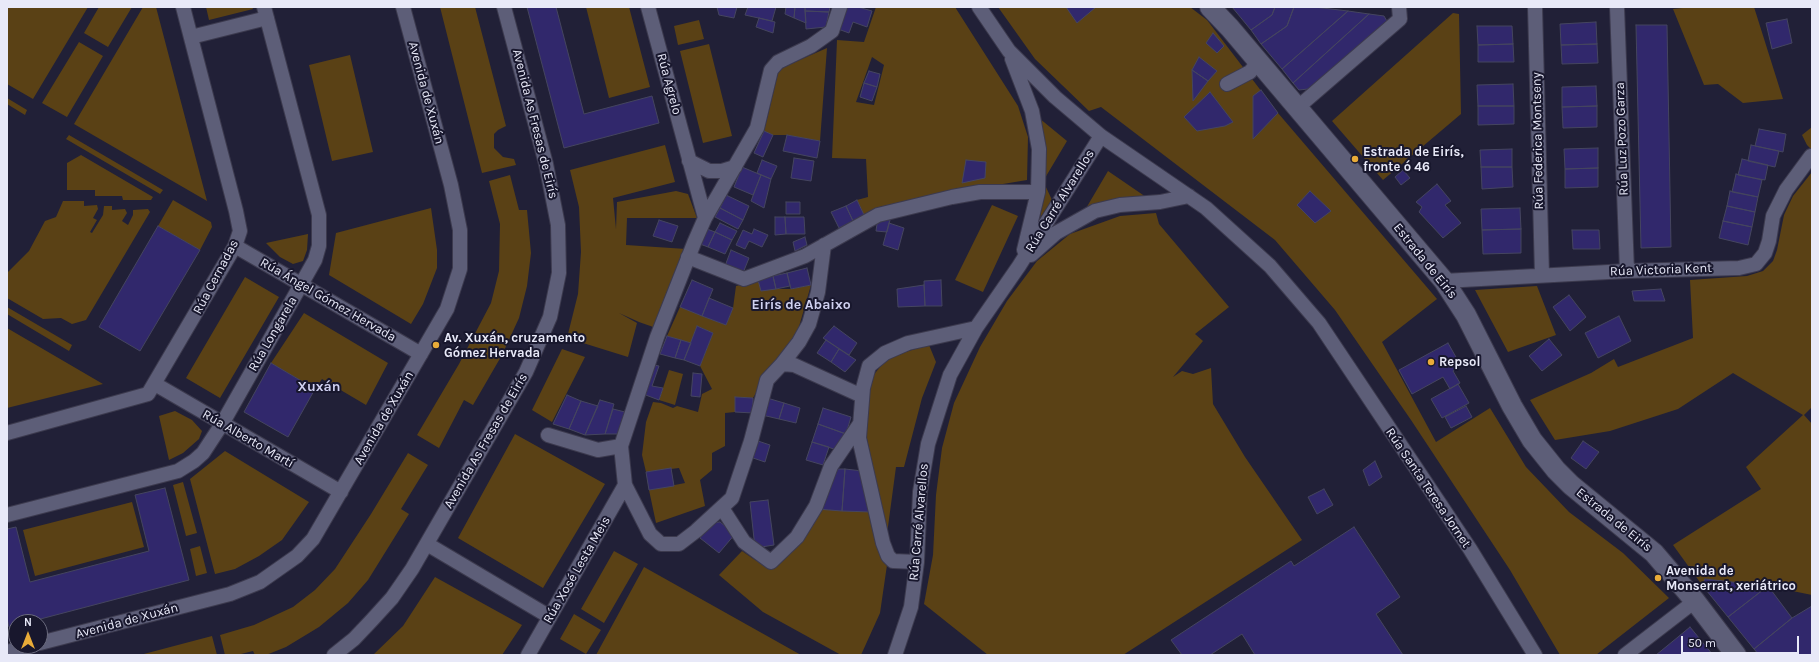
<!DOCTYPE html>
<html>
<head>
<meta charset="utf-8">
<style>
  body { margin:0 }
  #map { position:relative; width:1819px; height:662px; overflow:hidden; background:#212037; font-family:Karla,sans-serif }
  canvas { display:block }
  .frame { position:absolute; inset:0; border:8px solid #e8e9f8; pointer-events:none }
  .north { position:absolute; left:8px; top:614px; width:40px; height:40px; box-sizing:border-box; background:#18172d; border:1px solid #6b6b7e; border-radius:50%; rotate:0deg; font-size:11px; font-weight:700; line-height:16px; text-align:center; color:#e8e9f8 }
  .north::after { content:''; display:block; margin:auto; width:14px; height:18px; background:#e9ab38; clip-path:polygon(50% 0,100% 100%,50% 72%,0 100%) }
  .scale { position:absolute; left:1681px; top:636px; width:118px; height:18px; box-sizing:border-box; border:2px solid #e8e9f8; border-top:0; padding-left:5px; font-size:12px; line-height:14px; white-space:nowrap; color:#e8e9f8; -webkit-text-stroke:3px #18172d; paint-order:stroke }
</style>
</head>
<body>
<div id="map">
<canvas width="1819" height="662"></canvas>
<div class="frame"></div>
<div class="north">N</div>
<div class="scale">50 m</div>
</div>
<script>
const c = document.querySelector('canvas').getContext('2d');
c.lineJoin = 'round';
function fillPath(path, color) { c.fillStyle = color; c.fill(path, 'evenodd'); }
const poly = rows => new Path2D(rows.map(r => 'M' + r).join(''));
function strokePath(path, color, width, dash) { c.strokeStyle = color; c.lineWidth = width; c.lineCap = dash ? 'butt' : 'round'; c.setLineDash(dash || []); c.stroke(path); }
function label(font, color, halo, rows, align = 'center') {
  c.font = font + ' Karla,sans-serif'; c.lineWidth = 4; c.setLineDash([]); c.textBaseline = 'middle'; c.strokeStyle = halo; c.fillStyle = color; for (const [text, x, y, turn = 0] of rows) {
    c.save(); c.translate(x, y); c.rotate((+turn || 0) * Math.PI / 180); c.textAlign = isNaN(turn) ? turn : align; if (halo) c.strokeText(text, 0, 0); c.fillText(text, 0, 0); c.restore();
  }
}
const green = poly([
  [7,7,88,7,33,99,7,84],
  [99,7,132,7,108,47,84,33],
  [143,7,156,7,207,201,74,124],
  [206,7,252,7,253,9,209,20],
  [440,7,475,7,506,126,498,130,494,134,494,148,503,157,514,159,516,165,482,173],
  [586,7,629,7,650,87,609,98],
  [876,7,955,7,1018,106,1028,137,1027,180,961,191,880,207,864,215,857,200,868,197,866,159,832,158,837,40,864,42],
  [872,57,884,65,874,105,856,102],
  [998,7,1190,7,1207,20,1278,113,1437,299,1382,342,1436,442,1490,408,1526,467,1569,512,1623,553,1669,598,1596,655,1560,655,1510,570,1411,420,1335,310,1275,240,1101,107,1089,111,1035,59],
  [1692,7,1754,7,1783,99,1743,103,1718,84,1704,85,1673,9],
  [1453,13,1459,14,1461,114,1383,180,1332,121],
  [699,20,704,39,678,45,674,26],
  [79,42,103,56,67,117,42,103],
  [709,44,732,136,703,143,680,51],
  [827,48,820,141,787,135,773,135,764,131,779,69],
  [350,55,373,152,332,161,309,65],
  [7,98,27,110,25,115,7,104],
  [1039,118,1067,141,1045,178],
  [1812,127,1812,150,1807,145,1802,135],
  [69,135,163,190,160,194,66,139],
  [665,145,675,182,613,198,616,229,617,202,676,191,688,194,697,218,627,218,626,245,686,249,656,328,639,322,619,313,637,323,628,357,567,338,578,294,581,252,579,207,570,170],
  [81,155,153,197,151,200,123,200,122,196,95,196,95,190,67,190,67,163],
  [1108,171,1146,197,1085,210],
  [1812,172,1812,407,1804,415,1812,424,1812,595,1768,586,1706,579,1702,585,1673,545,1761,489,1746,467,1803,415,1733,373,1678,409,1610,431,1555,440,1530,400,1591,373,1614,359,1618,367,1693,338,1690,280,1747,276,1763,271,1773,261,1777,250,1784,215,1793,196],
  [510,175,519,210,527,210,531,253,527,286,519,318,502,355,473,405,464,400,439,448,417,435,459,364,491,303,499,271,500,224,489,181],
  [1045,185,1052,200,1040,218],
  [173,200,211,222,212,227,200,250,158,226],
  [63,201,84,201,84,206,97,205,98,209,93,218,97,220,90,232,92,233,103,215,104,206,112,206,112,210,125,209,127,213,122,221,128,225,133,215,133,210,148,209,150,212,86,320,72,324,61,318,43,319,7,298,7,273,29,251,45,221,56,217],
  [992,205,1018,216,983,292,955,280],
  [431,208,437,250,437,268,423,304,411,324,329,275,336,233],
  [1156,213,1159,224,1229,307,1195,334,1203,341,1173,377,1182,371,1193,374,1211,368,1213,404,1245,457,1302,540,1123,655,988,655,924,604,933,555,936,495,942,448,954,403,980,347,1007,301,1037,261,1070,234,1120,216],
  [308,234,307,250,303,261,293,264,280,257,266,243],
  [245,277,279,297,220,398,186,378],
  [758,280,776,289,791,289,811,285,796,337,765,377,753,398,736,397,735,412,725,413,725,446,712,453,712,470,700,480,705,506,656,523,649,490,685,483,679,468,646,472,642,455,646,422,653,402,661,403,673,408,677,406,698,412,702,394,712,389,700,366,713,333,697,326,691,343,667,336,680,307,726,325,733,308,736,286],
  [1537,286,1556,335,1508,352,1475,290],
  [7,307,72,345,69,351,7,314],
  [304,313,388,363,366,405,322,379,315,389,271,363],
  [7,328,103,384,7,408],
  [929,345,936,362,922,398,904,467,896,467,887,534,867,439,867,403,872,377,888,357],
  [562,349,585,357,552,422,532,410],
  [669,370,683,374,675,405,659,400],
  [175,411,192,420,202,431,199,439,183,453,169,460,159,416],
  [515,434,605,484,543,588,458,538],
  [225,451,309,502,282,540,259,556,235,569,215,574,190,479],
  [408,453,428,465,401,509,409,514,368,580,348,603,319,627,286,647,266,655,255,655,253,651,237,655,225,655,220,635,254,625,293,607,315,590,335,569,371,514],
  [183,482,197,533,186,536,173,485],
  [132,502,144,547,35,576,23,530],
  [817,509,871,512,887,565,880,613,861,655,841,655,763,612,719,575,742,551,755,560,772,567,808,533],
  [200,546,207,573,196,576,190,549],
  [614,551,638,564,604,623,581,609],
  [644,567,801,655,596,655],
  [435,577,522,625,502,655,375,655,374,654,403,626],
  [574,614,601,630,586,654,560,639],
  [212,636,217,655,140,655]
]);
const building = poly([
  [527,7,556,7,584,114,652,96,659,123,564,148,527,7],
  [717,7,737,7,734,18,719,15,717,7],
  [748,7,776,7,772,21,745,15,748,7],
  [786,7,795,7,794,18,785,14,786,7],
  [795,7,805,7,806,23,794,18,795,7],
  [805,7,830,7,829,12,805,11,805,7],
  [845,7,858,7,872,11,867,27,853,22,849,33,838,29,845,7],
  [1066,7,1096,7,1077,23,1066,7],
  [1232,7,1275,7,1272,15,1251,30,1232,7],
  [1275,7,1294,7,1287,26,1261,44,1251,30,1272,15,1275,7],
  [1294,7,1314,7,1348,11,1282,69,1261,44,1287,26,1294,7],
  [805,11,829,12,826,27,806,29,805,11],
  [1348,11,1369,14,1293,83,1282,69,1348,11],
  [1369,14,1384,16,1388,23,1308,89,1299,90,1293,83,1369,14],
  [759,18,775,22,773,33,756,27,759,18],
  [1787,19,1792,43,1772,49,1766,23,1787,19],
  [1596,22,1597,44,1561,45,1560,24,1596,22],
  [1636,25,1667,25,1671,247,1641,248,1636,25],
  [1477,26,1512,26,1513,44,1478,45,1477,26],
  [1213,33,1224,46,1217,53,1206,43,1213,33],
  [1513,44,1514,62,1478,62,1478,45,1513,44],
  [1597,44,1598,63,1562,64,1561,45,1597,44],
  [1199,57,1217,71,1208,81,1192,70,1199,57],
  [1192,70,1208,81,1193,101,1192,70],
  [869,71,880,74,877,87,864,83,869,71],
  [864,83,877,87,872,101,860,97,864,83],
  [1513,84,1514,106,1478,106,1477,85,1513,84],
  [1596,86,1597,106,1562,107,1562,87,1596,86],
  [1261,90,1278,113,1253,139,1253,96,1261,90],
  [1210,92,1233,122,1225,126,1197,131,1184,117,1210,92],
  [1478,106,1514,106,1514,124,1478,125,1478,106],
  [1597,106,1597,127,1563,128,1562,107,1597,106],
  [1759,129,1786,134,1783,152,1755,146,1759,129],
  [764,131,773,135,763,157,754,153,764,131],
  [787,135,820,141,817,158,783,151,787,135],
  [1751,145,1779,151,1775,167,1748,161,1751,145],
  [1598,148,1598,168,1565,169,1564,149,1598,148],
  [1512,149,1512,167,1481,167,1480,150,1512,149],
  [794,158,814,161,811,181,791,178,794,158],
  [1742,159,1768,165,1765,180,1738,175,1742,159],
  [762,160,777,166,771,179,757,173,762,160],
  [966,160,986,162,985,178,962,183,966,160],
  [742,167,761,175,753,195,734,187,742,167],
  [1481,167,1512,167,1513,187,1482,189,1481,167],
  [1598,168,1598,187,1565,188,1565,169,1598,168],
  [1403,170,1410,178,1401,185,1395,177,1403,170],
  [1736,174,1762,180,1758,197,1732,192,1736,174],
  [761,175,771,179,764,208,751,201,761,175],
  [1437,184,1451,201,1445,205,1461,223,1443,238,1419,212,1422,207,1416,202,1437,184],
  [1310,191,1331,211,1315,223,1297,205,1310,191],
  [1730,191,1758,197,1755,212,1727,206,1730,191],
  [726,195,749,206,743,220,720,208,726,195],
  [857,200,864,215,853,221,846,206,857,200],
  [786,202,800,202,800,214,786,214,786,202],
  [846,206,853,221,839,228,831,212,846,206],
  [1727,206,1755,212,1752,227,1723,221,1727,206],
  [720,208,743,220,738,229,715,217,720,208],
  [1520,208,1521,229,1482,230,1481,209,1520,208],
  [891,216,887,232,876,231,878,217,891,216],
  [775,217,785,217,786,234,775,235,775,217],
  [785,217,804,217,805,234,786,234,785,217],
  [659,220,678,226,672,242,653,236,659,220],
  [1723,221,1752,227,1748,245,1719,238,1723,221],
  [720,223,737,231,732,240,715,232,720,223],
  [889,223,904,228,898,250,883,245,889,223],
  [158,226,200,250,140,351,99,327,158,226],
  [707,229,715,232,708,247,700,244,707,229],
  [754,229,768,235,762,247,749,241,745,249,736,245,743,230,752,234,754,229],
  [1521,229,1521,253,1483,254,1482,230,1521,229],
  [1572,230,1599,230,1600,249,1573,249,1572,230],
  [715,232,732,240,725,254,708,247,715,232],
  [805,237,807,245,795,251,793,242,805,237],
  [731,250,749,258,743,273,725,266,731,250],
  [807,268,811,285,791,289,787,273,807,268],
  [787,273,790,286,776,289,773,276,787,273],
  [773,276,776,289,761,291,758,280,773,276],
  [692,280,713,289,702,316,680,307,692,280],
  [941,280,942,306,925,306,924,281,941,280],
  [924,285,925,306,898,307,897,289,924,285],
  [1661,289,1665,301,1634,301,1632,291,1661,289],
  [1569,295,1586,317,1570,331,1553,307,1569,295],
  [709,298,733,308,726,325,702,316,709,298],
  [1619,316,1631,341,1598,358,1585,333,1619,316],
  [697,326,713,333,700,366,684,360,697,326],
  [834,326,857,343,849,355,823,338,834,326],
  [667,336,681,340,675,358,660,354,667,336],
  [1549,339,1562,355,1542,371,1529,356,1549,339],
  [681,340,691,343,684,360,675,358,681,340],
  [826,340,839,349,831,362,817,353,826,340],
  [1448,343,1461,366,1453,371,1460,383,1450,389,1443,377,1412,394,1399,370,1448,343],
  [839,349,856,360,845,372,831,362,839,349],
  [271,363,315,389,288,437,244,412,271,363],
  [654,365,659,366,652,386,663,388,659,400,643,394,654,365],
  [693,373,702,374,700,397,691,396,693,373],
  [1458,384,1469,403,1442,418,1431,399,1458,384],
  [567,395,581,401,569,429,553,424,567,395],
  [735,397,753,398,753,413,735,412,735,397],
  [767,398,784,403,779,419,762,415,767,398],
  [600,400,614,404,605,434,585,435,600,400],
  [581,401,598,406,585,435,569,429,581,401],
  [784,403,800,408,796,423,779,419,784,403],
  [1466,406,1472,417,1451,428,1445,417,1466,406],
  [823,408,851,417,846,434,818,424,823,408],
  [613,409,625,412,618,434,605,434,613,409],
  [818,424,846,434,840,451,812,442,818,424],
  [758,441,770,445,765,462,753,458,758,441],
  [1583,441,1599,452,1586,469,1571,458,1583,441],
  [812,442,829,447,823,465,806,460,812,442],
  [1375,461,1382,477,1369,486,1363,470,1375,461],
  [671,468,674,486,649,490,646,472,671,468],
  [833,469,845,469,842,511,817,509,833,469],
  [845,469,863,471,871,512,842,511,845,469],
  [165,488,189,580,29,622,16,622,16,625,9,627,7,619,7,529,16,527,30,582,149,551,135,495,165,488],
  [1324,489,1333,505,1317,514,1308,497,1324,489],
  [768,500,774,545,755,548,750,502,768,500],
  [720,522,735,534,719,553,700,538,712,523,720,522],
  [1354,527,1400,597,1376,614,1403,655,1255,655,1242,634,1210,655,1182,655,1171,640,1291,561,1294,566,1354,527],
  [1705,579,1768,586,1728,617,1702,585,1705,579],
  [1768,586,1792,618,1754,649,1728,617,1768,586],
  [1812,606,1812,655,1759,655,1754,649,1792,618,1812,606],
  [1690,627,1713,655,1656,655,1678,637,1690,627]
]);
const street = poly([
  [648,7,705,218],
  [840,7,832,31,811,46,778,62,771,70,757,128,705,218,694,243,657,337,621,446,625,485,650,534,661,544,679,544,696,531,732,498,751,441,767,380,782,364,794,365,862,396],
  [979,7,1009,51,1055,97,1101,136,1206,208,1270,266,1319,323,1470,549,1535,655],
  [1535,7,1542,275],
  [1617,7,1627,271],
  [191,37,267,18],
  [1012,59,1032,111,1039,149,1038,192,1024,250],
  [1227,84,1250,72,1258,62],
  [1297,108,1400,19,1399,7],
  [689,161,709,171,722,171,735,167],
  [235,246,421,354],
  [1031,255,1056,233,1095,211,1120,205,1160,202,1189,196],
  [688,257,744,279,805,256,878,215,952,197,980,192,1038,192],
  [1444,281,1627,271,1739,268,1756,264,1765,253,1769,241,1773,216,1786,190,1811,156],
  [782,364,799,342,809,324,818,292,824,245],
  [155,384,341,492],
  [7,433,148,394,235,246,240,231,236,211,183,7],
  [548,435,598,450,621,446],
  [722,508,744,542,771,562,797,537,816,506,831,466,859,425],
  [7,515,178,471,194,461,203,453,222,424,315,260,319,246,319,215,264,7],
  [427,544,550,617],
  [917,562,893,561,888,556,883,543,859,438,863,388,869,366,885,353,908,343,976,328],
  [40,643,230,594,260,582,297,556,313,539,447,309,460,269,460,230,451,185,403,7],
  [7,652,29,646],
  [334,655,354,639,372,620,392,598,412,569,526,372,550,317,559,273,558,225,546,164,504,7],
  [528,655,625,485],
  [895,655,911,607,917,562,920,492,928,444,950,375,976,328,1019,266,1101,136],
  [1625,655,1695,601]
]);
const secondary = poly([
  [1210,7,1230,28,1444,281,1466,315,1512,406,1532,440,1556,470,1571,485,1654,553,1695,601,1736,655]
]);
const markers = [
  [1355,159,4,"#e9ab38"],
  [436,345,4,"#e9ab38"],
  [1431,362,4,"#e9ab38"],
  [1658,578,4,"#e9ab38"]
];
const streetNames = [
  ["Rúa Agrelo",669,84,75],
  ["Avenida de Xuxán",426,93,75],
  ["Avenida As Fresas de Eirís",535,124,76],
  ["Rúa Luz Pozo Garza",1622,139,-92],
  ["Rúa Federica Montseny",1538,141,-91],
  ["Rúa Carré Alvarellos",1060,201,-58],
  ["Estrada de Eirís",1425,261,51],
  ["Rúa Victoria Kent",1661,270,-2],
  ["Rúa Cernadas",216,277,-62],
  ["Rúa Ángel Gómez Hervada",328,300,30],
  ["Rúa Longarela",273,334,-60],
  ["Avenida de Xuxán",384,418,-60],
  ["Rúa Alberto Martí",248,439,30],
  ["Avenida As Fresas de Eirís",486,441,-60],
  ["Rúa Santa Teresa Jornet",1428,488,56],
  ["Estrada de Eirís",1614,520,39],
  ["Rúa Carré Alvarellos",919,522,-85],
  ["Rúa Xosé Lesta Meis",577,570,-60],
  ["Avenida de Xuxán",127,621,-15]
];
const poiNames = [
  ["Estrada de Eirís,",1363,152],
  ["fronte ó 46",1363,167],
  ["Av. Xuxán, cruzamento",444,338],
  ["Gómez Hervada",444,353],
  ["Repsol",1439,362],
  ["Avenida de",1666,571],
  ["Monserrat, xeriátrico",1666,586]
];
const neighbourhoodNames = [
  ["Eirís de Abaixo",801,305],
  ["Xuxán",319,387]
];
fillPath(green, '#5a4115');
fillPath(building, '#31286c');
strokePath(building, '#45455f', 1);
strokePath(street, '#3c3a4e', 16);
strokePath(secondary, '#3c3a4e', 22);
strokePath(street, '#5d5e78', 14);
strokePath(secondary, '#5d5e78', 20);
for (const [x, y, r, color] of markers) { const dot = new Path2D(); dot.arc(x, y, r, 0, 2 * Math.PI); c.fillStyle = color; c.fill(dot); strokePath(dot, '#18172d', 1.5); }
label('13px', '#e8e9f8', '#18172d', streetNames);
label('bold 13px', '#e8e9f8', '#18172d', poiNames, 'left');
label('bold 14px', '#d0d1f0', '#18172d', neighbourhoodNames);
</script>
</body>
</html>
